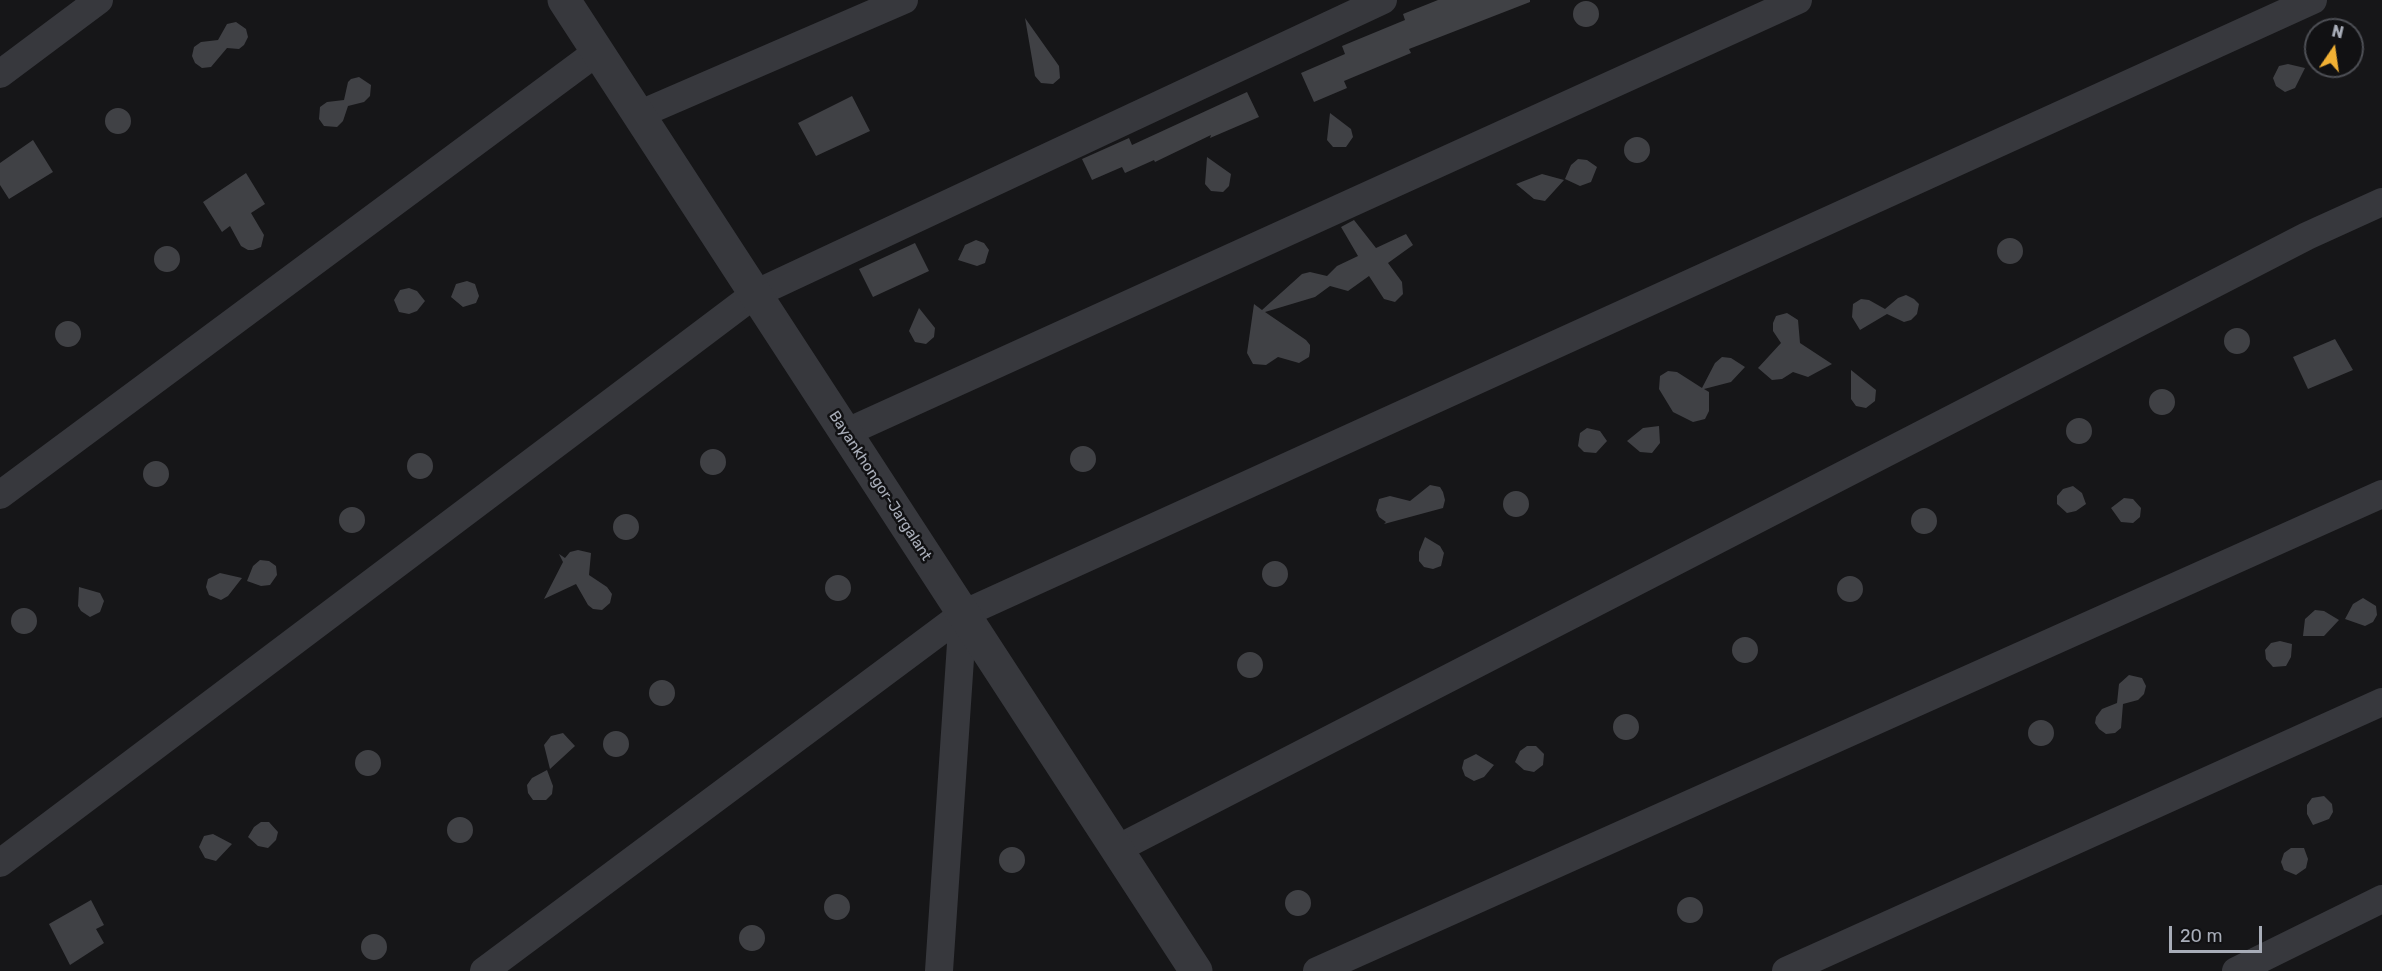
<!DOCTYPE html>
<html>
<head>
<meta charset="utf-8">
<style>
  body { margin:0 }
  #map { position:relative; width:2382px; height:971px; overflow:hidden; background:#161618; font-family:Rubik,sans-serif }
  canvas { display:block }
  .north { position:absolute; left:2304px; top:18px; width:60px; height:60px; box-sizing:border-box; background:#111113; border:2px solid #4d4f55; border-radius:50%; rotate:13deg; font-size:16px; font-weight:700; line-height:24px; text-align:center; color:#a8adb8 }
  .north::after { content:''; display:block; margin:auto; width:21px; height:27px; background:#f2b134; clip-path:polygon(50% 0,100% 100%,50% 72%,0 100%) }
  .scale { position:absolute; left:2169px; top:926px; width:93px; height:27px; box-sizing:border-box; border:3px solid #a8adb8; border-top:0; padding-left:8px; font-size:18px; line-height:21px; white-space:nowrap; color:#a8adb8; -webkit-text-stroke:4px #111113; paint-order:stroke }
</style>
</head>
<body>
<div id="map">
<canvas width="2382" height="971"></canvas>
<div class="north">N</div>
<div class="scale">20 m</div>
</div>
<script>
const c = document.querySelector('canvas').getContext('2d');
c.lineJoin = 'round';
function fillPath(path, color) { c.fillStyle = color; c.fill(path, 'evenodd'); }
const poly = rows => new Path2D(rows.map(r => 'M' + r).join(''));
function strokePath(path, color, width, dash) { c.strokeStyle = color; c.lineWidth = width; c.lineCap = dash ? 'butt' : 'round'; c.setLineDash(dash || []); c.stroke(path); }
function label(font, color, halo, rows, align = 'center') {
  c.font = font + ' Rubik,sans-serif'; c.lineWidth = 5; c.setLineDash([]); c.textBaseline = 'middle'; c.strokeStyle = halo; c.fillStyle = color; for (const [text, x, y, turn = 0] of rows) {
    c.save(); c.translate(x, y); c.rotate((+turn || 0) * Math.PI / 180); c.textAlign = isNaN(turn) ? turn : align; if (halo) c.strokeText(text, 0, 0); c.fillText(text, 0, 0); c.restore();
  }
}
const building = poly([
  [1438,0,1530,0,1530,2,1409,49,1411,53,1344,81,1347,88,1314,102,1301,73,1345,54,1342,46,1405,20,1403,14],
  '1573 14a13 13 0 1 1 26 0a13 13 0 1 1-26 0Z',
  [1025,18,1059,66,1060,78,1053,84,1041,83,1035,76],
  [236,22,246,29,248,37,244,45,239,49,227,48,211,67,202,68,195,63,192,56,194,47,201,42,218,40,227,24],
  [2288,64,2305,68,2295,88,2285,92,2276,86,2273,78,2279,66],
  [359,77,371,85,370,96,364,102,348,106,343,121,337,127,324,126,319,119,320,107,327,102,344,100,348,82,351,79],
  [1247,92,1259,117,1210,138,1211,135,1155,162,1154,160,1125,173,1122,167,1092,180,1082,159,1129,138,1132,145],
  [852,96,870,131,816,156,798,123],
  '105 121a13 13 0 1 1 26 0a13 13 0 1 1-26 0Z',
  [1330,113,1351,129,1353,137,1346,147,1333,147,1327,140],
  '1624 150a13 13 0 1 1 26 0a13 13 0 1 1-26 0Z',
  [33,140,53,172,9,199,0,185,0,163],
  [1207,157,1231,174,1229,186,1223,192,1211,191,1205,184],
  [1578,159,1587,160,1597,167,1591,182,1580,186,1565,179,1571,165],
  [246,173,265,204,251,213,264,235,261,247,253,250,248,250,241,246,230,226,222,232,203,202],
  [1542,174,1564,180,1545,201,1534,199,1516,184],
  [1354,220,1376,248,1406,234,1413,245,1388,263,1402,282,1403,294,1395,302,1384,299,1369,276,1348,291,1330,286,1315,297,1265,312,1306,340,1310,345,1310,351,1309,357,1299,363,1278,357,1266,365,1253,364,1247,353,1254,304,1262,310,1302,274,1310,272,1327,276,1337,266,1358,256,1341,227],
  '1997 251a13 13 0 1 1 26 0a13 13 0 1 1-26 0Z',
  [976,240,984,243,989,250,985,263,977,266,958,260,965,245],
  [915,243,929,271,873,297,859,269],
  '154 259a13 13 0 1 1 26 0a13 13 0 1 1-26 0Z',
  [467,281,475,284,479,296,476,303,463,307,451,297,456,284],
  [409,288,417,291,425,301,417,311,409,314,399,312,394,300,400,290],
  [1906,295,1914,299,1919,304,1917,314,1911,320,1904,322,1887,314,1860,330,1852,317,1853,304,1861,299,1869,300,1885,309,1898,298],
  [919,308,935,328,934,337,926,344,915,342,909,331],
  [1787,313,1798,320,1800,343,1832,364,1808,377,1793,372,1782,379,1772,380,1758,368,1781,343,1773,331,1773,323,1776,316],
  '55 334a13 13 0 1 1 26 0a13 13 0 1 1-26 0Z',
  '2224 341a13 13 0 1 1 26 0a13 13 0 1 1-26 0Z',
  [2335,339,2353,370,2308,389,2293,357],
  [1722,357,1731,358,1745,367,1731,382,1704,389,1709,392,1709,411,1705,419,1693,422,1673,412,1659,389,1660,376,1668,371,1677,372,1702,388,1715,363],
  [1851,370,1876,390,1875,401,1866,408,1856,406,1851,399],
  '2149 402a13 13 0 1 1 26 0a13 13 0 1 1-26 0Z',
  '2066 431a13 13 0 1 1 26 0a13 13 0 1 1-26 0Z',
  [1659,426,1660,443,1652,453,1640,452,1627,441,1643,428],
  [1587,428,1600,431,1607,441,1596,453,1584,452,1578,446,1580,433],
  '1070 459a13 13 0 1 1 26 0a13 13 0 1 1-26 0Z',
  '700 462a13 13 0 1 1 26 0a13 13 0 1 1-26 0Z',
  '407 466a13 13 0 1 1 26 0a13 13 0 1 1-26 0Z',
  '143 474a13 13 0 1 1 26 0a13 13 0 1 1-26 0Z',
  [1430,485,1440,487,1443,492,1445,500,1443,508,1384,524,1386,522,1379,517,1376,510,1379,499,1390,496,1410,501],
  [2073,486,2082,493,2086,504,2076,511,2067,513,2057,504,2057,496,2063,489],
  '1503 504a13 13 0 1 1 26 0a13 13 0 1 1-26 0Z',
  [2124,498,2133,499,2141,508,2140,517,2133,523,2121,522,2111,508],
  '339 520a13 13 0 1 1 26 0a13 13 0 1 1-26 0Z',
  '1911 521a13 13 0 1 1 26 0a13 13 0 1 1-26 0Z',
  '613 527a13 13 0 1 1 26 0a13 13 0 1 1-26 0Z',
  [1425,537,1440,546,1444,553,1441,566,1433,569,1424,567,1419,561,1419,552],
  [578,550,591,553,589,575,607,587,612,594,610,603,602,610,593,609,588,605,576,584,544,599,563,562,559,554,565,558,570,552],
  [260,560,269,561,276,566,277,575,270,585,261,586,247,581,253,566],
  '1262 574a13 13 0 1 1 26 0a13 13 0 1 1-26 0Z',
  [220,573,242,578,228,596,221,600,209,595,206,587,208,579],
  '825 588a13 13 0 1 1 26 0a13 13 0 1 1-26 0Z',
  '1837 589a13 13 0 1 1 26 0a13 13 0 1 1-26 0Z',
  [79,587,100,593,104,601,100,612,90,617,81,611,78,606],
  [2363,598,2376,606,2377,615,2373,622,2365,626,2345,619,2353,604],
  '11 621a13 13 0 1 1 26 0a13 13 0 1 1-26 0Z',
  [2315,610,2324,611,2339,620,2324,636,2303,636,2305,619],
  '1732 650a13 13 0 1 1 26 0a13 13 0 1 1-26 0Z',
  [2280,641,2292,644,2291,657,2286,666,2273,667,2266,659,2265,650,2271,643],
  '1237 665a13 13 0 1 1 26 0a13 13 0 1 1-26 0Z',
  [2129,675,2142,678,2146,686,2144,694,2138,700,2123,704,2121,728,2115,733,2106,734,2099,729,2095,723,2096,717,2102,709,2117,703,2119,684],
  '649 693a13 13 0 1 1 26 0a13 13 0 1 1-26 0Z',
  '1613 727a13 13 0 1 1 26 0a13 13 0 1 1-26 0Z',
  '2028 733a13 13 0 1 1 26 0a13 13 0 1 1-26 0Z',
  '603 744a13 13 0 1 1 26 0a13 13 0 1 1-26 0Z',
  [563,733,575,746,550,769,544,745,551,736],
  [1527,746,1536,746,1544,754,1543,765,1534,772,1524,770,1515,762,1520,751],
  '355 763a13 13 0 1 1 26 0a13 13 0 1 1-26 0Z',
  [1476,754,1494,765,1484,777,1474,781,1465,776,1462,768,1464,760],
  [547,770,553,786,552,794,546,800,533,800,528,793,527,785,532,778],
  [2324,796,2332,804,2333,812,2329,819,2313,825,2307,814,2307,805,2312,798],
  '447 830a13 13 0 1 1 26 0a13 13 0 1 1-26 0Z',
  [261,822,269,822,278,832,276,840,268,848,258,846,248,837,254,827],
  [213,834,232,844,216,861,205,858,199,847,204,836],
  '999 860a13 13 0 1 1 26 0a13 13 0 1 1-26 0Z',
  [2291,848,2304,848,2308,859,2306,868,2296,875,2284,870,2281,862,2284,853],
  '1285 903a13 13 0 1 1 26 0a13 13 0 1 1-26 0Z',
  '824 907a13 13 0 1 1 26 0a13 13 0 1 1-26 0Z',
  '1677 910a13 13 0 1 1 26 0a13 13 0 1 1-26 0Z',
  [91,900,104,925,96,929,104,943,70,965,49,924],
  '739 938a13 13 0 1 1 26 0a13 13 0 1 1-26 0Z',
  '361 947a13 13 0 1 1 26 0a13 13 0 1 1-26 0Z'
]);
const minor = poly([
  [0,74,99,0],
  [638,115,904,0],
  [845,433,1798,0],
  [0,495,597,52],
  [1117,849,2307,236,2382,202],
  [0,863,755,294,1383,0],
  [484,971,963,614,2313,0],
  [939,971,963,614],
  [1317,971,2382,494],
  [1786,971,2382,702],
  [2236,971,2382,899]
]);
const tertiary = poly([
  [564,0,1196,971]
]);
const streetNames = [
  ["Bayankhongor-Jargalant",880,486,57]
];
fillPath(building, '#404145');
strokePath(minor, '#37383d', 28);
strokePath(tertiary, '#37383d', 33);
label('15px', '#a8adb8', '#111113', streetNames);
</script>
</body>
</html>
